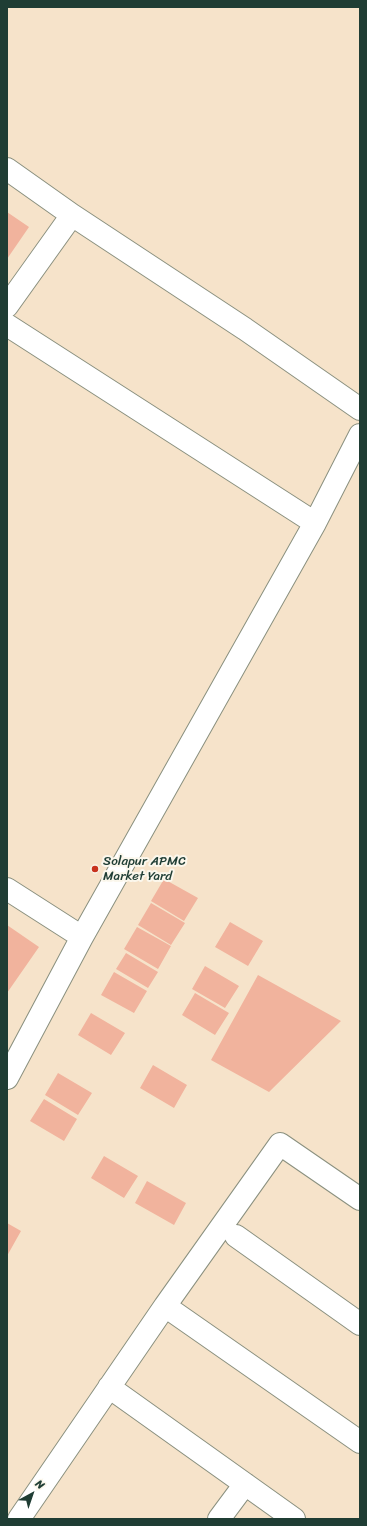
<!DOCTYPE html>
<html>
<head>
<meta charset="utf-8">
<style>
  body { margin:0 }
  #map { position:relative; width:367px; height:1526px; overflow:hidden; background:#f6e3ca; font-family:Sriracha,sans-serif }
  canvas { display:block }
  .frame { position:absolute; inset:0; border:8px solid #1f3d34; pointer-events:none }
  .north { position:absolute; left:12px; top:1474px; width:40px; height:40px; -webkit-text-stroke:3px #fbf7ec; paint-order:stroke; rotate:40deg; font-size:11px; font-weight:700; line-height:16px; text-align:center; color:#1f3d34 }
  .north::after { content:''; display:block; margin:auto; width:14px; height:18px; background:#1f3d34; clip-path:polygon(50% 0,100% 100%,50% 72%,0 100%) }
</style>
</head>
<body>
<div id="map">
<canvas width="367" height="1526"></canvas>
<div class="frame"></div>
<div class="north">N</div>
</div>
<script>
const c = document.querySelector('canvas').getContext('2d');
c.lineJoin = 'round';
function fillPath(path, color) { c.fillStyle = color; c.fill(path, 'evenodd'); }
const poly = rows => new Path2D(rows.map(r => 'M' + r).join(''));
function strokePath(path, color, width, dash) { c.strokeStyle = color; c.lineWidth = width; c.lineCap = dash ? 'butt' : 'round'; c.setLineDash(dash || []); c.stroke(path); }
function label(font, color, halo, rows, align = 'center') {
  c.font = font + ' Sriracha,sans-serif'; c.lineWidth = 4; c.setLineDash([]); c.textBaseline = 'middle'; c.strokeStyle = halo; c.fillStyle = color; for (const [text, x, y, turn = 0] of rows) {
    c.save(); c.translate(x, y); c.rotate((+turn || 0) * Math.PI / 180); c.textAlign = isNaN(turn) ? turn : align; if (halo) c.strokeText(text, 0, 0); c.fillText(text, 0, 0); c.restore();
  }
}
const building = poly([
  [7,212,29,227,7,259],
  [164,879,198,898,184,921,151,901],
  [151,903,185,923,171,945,138,925],
  [230,922,263,941,248,966,215,947],
  [7,925,39,947,7,993],
  [137,927,171,946,158,969,124,949],
  [126,953,158,972,148,988,116,969],
  [205,966,239,986,225,1008,192,989],
  [114,972,147,991,134,1013,101,995],
  [258,975,341,1021,269,1092,211,1060],
  [195,993,229,1013,215,1035,182,1015],
  [91,1013,125,1033,111,1055,78,1035],
  [153,1065,187,1085,174,1108,140,1088],
  [58,1073,92,1093,78,1115,45,1095],
  [44,1099,77,1119,64,1141,30,1121],
  [104,1156,138,1176,124,1198,91,1178],
  [147,1181,186,1203,174,1225,135,1203],
  [7,1223,21,1231,7,1256]
]);
const minor = poly([
  [7,169,72,215,245,329,360,409],
  [7,306,72,215],
  [7,325,315,523],
  [7,889,82,937],
  [7,1078,82,937,315,523,360,435],
  [236,1236,360,1324],
  [165,1306,280,1144,360,1199],
  [109,1387,294,1519],
  [19,1519,165,1306,360,1442],
  [219,1519,245,1484]
]);
const markers = [
  [95,869,4,"#c8321e"]
];
const poiNames = [
  ["Solapur APMC",103,862],
  ["Market Yard",103,877]
];
fillPath(building, '#f1b39d');
strokePath(minor, '#8a907f', 24);
strokePath(minor, '#fff', 22);
for (const [x, y, r, color] of markers) { const dot = new Path2D(); dot.arc(x, y, r, 0, 2 * Math.PI); c.fillStyle = color; c.fill(dot); strokePath(dot, '#fbf7ec', 1.5); }
label('13px', '#1f3d34', '#fbf7ec', poiNames, 'left');
</script>
</body>
</html>
